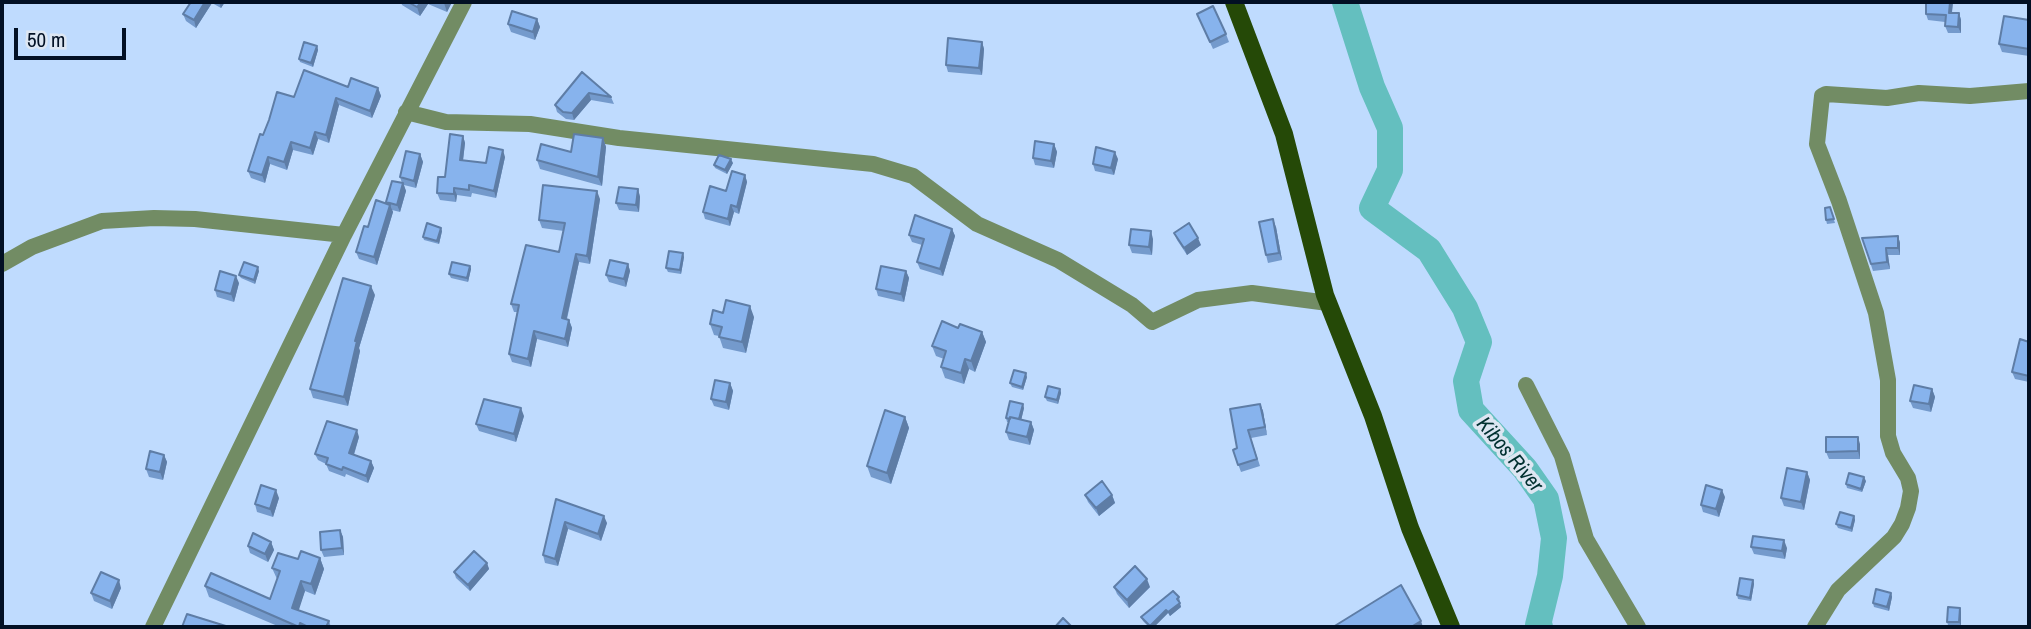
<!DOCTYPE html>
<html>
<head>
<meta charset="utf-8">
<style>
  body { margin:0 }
  #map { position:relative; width:2031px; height:629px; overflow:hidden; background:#bfdbfe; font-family:"Archivo Narrow",sans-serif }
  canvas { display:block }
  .frame { position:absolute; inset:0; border:4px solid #021024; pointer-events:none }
  .scale { position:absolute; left:14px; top:28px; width:112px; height:32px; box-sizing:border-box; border:4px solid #021024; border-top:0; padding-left:9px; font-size:21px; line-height:24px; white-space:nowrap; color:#021024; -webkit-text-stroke:5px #dde6f2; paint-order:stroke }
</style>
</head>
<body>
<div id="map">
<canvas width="2031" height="629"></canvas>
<div class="frame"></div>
<div class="scale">50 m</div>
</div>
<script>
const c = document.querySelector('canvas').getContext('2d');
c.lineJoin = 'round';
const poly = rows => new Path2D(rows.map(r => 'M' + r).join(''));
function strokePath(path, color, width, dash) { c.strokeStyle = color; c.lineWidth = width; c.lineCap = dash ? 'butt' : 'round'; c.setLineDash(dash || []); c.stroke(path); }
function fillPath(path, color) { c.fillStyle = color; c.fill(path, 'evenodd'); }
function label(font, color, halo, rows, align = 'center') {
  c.font = font + ' "Archivo Narrow",sans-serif'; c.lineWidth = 7; c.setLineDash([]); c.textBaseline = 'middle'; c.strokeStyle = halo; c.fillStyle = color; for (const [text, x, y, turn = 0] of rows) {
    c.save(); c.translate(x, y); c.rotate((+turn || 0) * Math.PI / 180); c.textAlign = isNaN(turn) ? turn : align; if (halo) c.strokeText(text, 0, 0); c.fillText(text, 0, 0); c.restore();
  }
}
const river = poly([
  [1345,2,1372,87,1390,128,1390,170,1372,208,1429,250,1465,308,1479,342,1466,381,1471,410,1525,469,1546,499,1554,538,1550,576,1538,625,1540,627]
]);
const minor = poly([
  [406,112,446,122,530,124,619,138,873,164,913,176,977,224,1058,260,1132,305,1152,322,1198,300,1252,293,1328,303],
  [2,264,32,247,102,221,154,218,195,219,344,235],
  [1526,385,1562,456,1586,539,1638,627],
  [153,627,344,235,464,2],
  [1815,627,1838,590,1894,537,1902,524,1908,508,1911,491,1908,478,1893,453,1888,436,1888,380,1876,313,1839,201,1817,144,1822,96,1826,94,1887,98,1919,93,1970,96,2029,91]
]);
const major = poly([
  [1234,2,1284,134,1325,295,1373,416,1410,528,1451,627]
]);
const wall = poly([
  [191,2,225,2,221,8,212,3,196,28,186,21,183,14],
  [401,2,452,2,447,12,428,4,420,16,402,5],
  [1926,2,1953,2,1952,13,1959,13,1961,20,1961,33,1948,33,1945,26,1945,22,1928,20,1926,14],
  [1197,14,1226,34,1229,42,1213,49],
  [537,19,540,27,535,40,511,32,508,24],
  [2029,20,2029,56,2002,52,1999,44],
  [982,42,984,49,982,75,948,72,946,65],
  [317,46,318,50,313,67,300,62,299,59],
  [582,72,611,97,614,104,591,100,574,120,566,119,557,112,555,105],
  [348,87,378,88,381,96,372,118,339,105,329,143,318,139,313,155,293,150,287,170,270,164,265,183,251,178,248,171,263,135,294,97],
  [463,136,465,143,463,161,486,163,505,157,496,198,472,193,471,197,457,195,456,202,440,200,437,193],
  [603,138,606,147,602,186,540,169,537,160,571,152],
  [1054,144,1057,152,1054,168,1035,165,1033,158],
  [420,154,423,162,416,188,404,185,406,191,400,212,392,210,393,212,377,265,359,259,356,252,368,227,402,183,400,177],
  [1118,159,1114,175,1095,171,1093,164],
  [733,163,727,174,715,168,714,165],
  [745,175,747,182,739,214,734,212,730,226,705,219,703,212,726,191],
  [638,189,640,197,639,212,619,210,616,203],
  [600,199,590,264,579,262,567,319,569,320,572,328,568,347,537,339,531,367,512,362,509,354,517,312,514,312,511,304,559,252,564,231,542,228,539,220],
  [1830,207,1835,223,1827,224,1826,220],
  [1276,227,1282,260,1268,263,1266,255],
  [952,229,955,236,943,276,920,269,917,262,922,245,912,242,909,235],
  [442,231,439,244,424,240,423,237],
  [1174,233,1201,245,1187,255,1177,240],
  [1898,236,1900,243,1900,255,1888,255,1890,269,1873,271,1862,238],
  [1153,239,1152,255,1132,253,1129,245],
  [684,257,681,274,668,272,666,268],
  [628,264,630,271,626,287,609,282,606,275],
  [470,266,471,269,468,282,451,278,449,274],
  [259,271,255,284,241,278,239,275],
  [906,271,909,278,904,302,878,296,876,289],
  [239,283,234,302,217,297,215,290],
  [375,295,359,348,360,351,348,406,313,398,310,389],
  [754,317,746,353,723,348,719,336,714,335,710,324],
  [958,328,982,332,986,342,975,372,969,369,964,384,945,378,941,367,944,359,936,356,932,346],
  [2029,342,2029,382,2015,379,2012,372],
  [1027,377,1023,390,1012,387,1010,383],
  [730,383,733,391,729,410,714,406,711,399],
  [1060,389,1061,393,1058,404,1047,401,1045,397],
  [1932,389,1935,397,1931,412,1913,408,1910,401],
  [1260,404,1263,411,1267,435,1251,438,1260,466,1241,472,1233,450,1237,448],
  [1024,408,1021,420,1031,422,1034,430,1030,445,1009,440,1006,432,1009,422,1007,422,1006,418],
  [524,416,516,442,479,431,476,424],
  [905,417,909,428,891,484,871,477,867,466],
  [359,437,354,455,371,461,374,468,368,483,346,474,345,477,329,471,326,464,318,460,315,454],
  [1860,444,1860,459,1829,459,1826,452],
  [164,455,167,462,163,480,149,477,146,469],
  [1807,472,1810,480,1804,510,1784,506,1781,498],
  [1866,481,1862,492,1847,488,1846,484],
  [1085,495,1112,495,1115,503,1099,516,1088,502],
  [1725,497,1719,517,1703,512,1701,505],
  [279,498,273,517,257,512,255,504],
  [556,499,607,523,601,541,568,529,558,566,545,563,543,555],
  [1854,516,1855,520,1852,532,1838,528,1836,524],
  [340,530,343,537,344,555,324,557,321,550],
  [271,542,274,550,268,562,250,553,248,546],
  [1751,547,1787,548,1785,559,1754,554],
  [320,558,324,569,315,595,305,591,298,610,329,621,331,627,280,627,209,597,205,586,270,599,277,579,272,568,298,559],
  [487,563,489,569,470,591,456,578,454,572],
  [1753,580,1754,584,1751,601,1738,599,1737,595],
  [1114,587,1150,587,1129,608,1117,594],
  [121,588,112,609,94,601,91,593],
  [1891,593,1892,597,1889,611,1874,607,1873,603],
  [1179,597,1180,601,1179,602,1181,607,1170,616,1168,613,1154,627,1149,627,1143,621,1141,617],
  [1960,608,1961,612,1961,626,1948,625,1947,622]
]);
const shadedWall = poly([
  [205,2,212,3,196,28,194,20],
  [219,2,225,2,221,8],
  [421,2,427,2,428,4,420,16,417,7],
  [445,2,452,2,447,12,444,3],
  [1950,2,1953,2,1951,19,1949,13],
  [1959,13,1961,20,1961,33,1958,27],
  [537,19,540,27,535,40,533,32],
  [982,42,984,49,982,75,979,68],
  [317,46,318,50,313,67,311,63],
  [378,88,381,96,372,118,370,111],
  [589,93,591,100,574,120,572,113],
  [336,98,339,105,329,143,326,135],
  [315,132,318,139,313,155,310,148],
  [463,136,465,143,462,168,460,160],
  [603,138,606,147,602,186,598,177],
  [291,142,293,150,287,170,284,162],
  [1054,144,1057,152,1054,168,1051,161],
  [503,150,505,157,496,198,494,191],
  [1115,152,1118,159,1114,175,1111,168],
  [420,154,423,162,416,188,414,181],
  [268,157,270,164,265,183,262,175],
  [731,159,733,163,727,174,725,170],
  [745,175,747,182,739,214,737,207],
  [403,183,406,191,400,212,397,205],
  [454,188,457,195,456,202,454,194],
  [638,189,640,197,639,212,636,205],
  [597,191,600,199,590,264,587,256],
  [390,205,393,212,377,265,374,257],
  [731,205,734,212,730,226,728,219],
  [1273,219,1276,227,1282,260,1279,253],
  [441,228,442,231,439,244,437,241],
  [952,229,955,236,943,276,940,269],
  [1151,231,1153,239,1152,255,1149,247],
  [1898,236,1900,243,1900,255,1898,248],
  [1198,238,1201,245,1187,255,1184,248],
  [1886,248,1888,255,1890,269,1887,262],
  [683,253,684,257,681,274,680,270],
  [576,254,579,262,565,326,562,318],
  [628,264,630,271,626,287,624,279],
  [470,266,471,269,468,282,467,278],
  [258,267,259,271,255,284,254,280],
  [906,271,909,278,904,302,901,294],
  [236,276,239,283,234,302,231,294],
  [371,286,375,295,359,348,360,351,348,406,344,397,355,341],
  [750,306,754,317,746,353,742,342],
  [569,320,572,328,568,347,565,339],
  [534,331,537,339,531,367,528,359],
  [982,332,986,342,975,372,971,361],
  [965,359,969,369,964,384,961,373],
  [1026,373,1027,377,1023,390,1022,387],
  [730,383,733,391,729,410,726,402],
  [1060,389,1061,393,1058,404,1057,400],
  [1932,389,1935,397,1931,412,1929,404],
  [1023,404,1024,408,1020,425,1019,421],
  [1260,404,1263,411,1267,435,1265,427],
  [521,408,524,416,516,442,514,434],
  [905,417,909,428,891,484,887,473],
  [1031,422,1034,430,1030,445,1027,437],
  [357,430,359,437,352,460,349,453],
  [1858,437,1860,444,1860,459,1858,451],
  [164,455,167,462,163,480,160,472],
  [371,461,374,468,368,483,366,476],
  [1807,472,1810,480,1804,510,1801,502],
  [1864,477,1866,481,1862,492,1861,489],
  [276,490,279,498,273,517,270,509],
  [1722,490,1725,497,1719,517,1716,509],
  [1112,495,1115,503,1099,516,1096,508],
  [604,516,607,523,601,541,598,534],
  [1854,516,1855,520,1852,532,1851,528],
  [565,522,568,529,558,566,555,559],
  [340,530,343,537,344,555,342,548],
  [1784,540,1787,548,1785,559,1782,551],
  [271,542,274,550,268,562,265,554],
  [320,558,324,569,315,595,311,584],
  [487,563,489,569,470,591,468,585],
  [1147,579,1150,587,1129,608,1127,600],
  [119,580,121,588,112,609,110,601],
  [1753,580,1754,584,1751,601,1750,598],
  [301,581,305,591,296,619,292,608],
  [1891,593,1892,597,1889,611,1887,607],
  [1180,603,1181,607,1170,616,1168,612],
  [1960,608,1961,612,1961,626,1959,622],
  [1166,610,1168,613,1154,627,1151,627,1150,626],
  [1421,621,1423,627,1411,627]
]);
const building = poly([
  [191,2,205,2,194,20,183,14,191,2],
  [408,2,421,2,417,7,408,2],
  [1926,2,1950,2,1949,13,1959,13,1958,27,1945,26,1946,15,1926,14,1926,2],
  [1213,6,1226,34,1210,42,1197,14,1213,6],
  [512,11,537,19,533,32,508,24,512,11],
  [2004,16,2029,20,2029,49,1999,44,2004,16],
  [948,38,982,42,979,68,946,65,948,38],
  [304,42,317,46,311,63,299,59,304,42],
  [304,70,348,87,351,78,378,88,370,111,336,98,326,135,315,132,310,148,291,142,284,162,268,157,262,175,248,171,260,134,263,135,269,120,277,92,294,97,304,70],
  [582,72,611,97,589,93,572,113,563,112,555,105,582,72],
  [450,134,463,136,460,160,486,163,489,147,503,150,494,191,469,185,469,190,454,188,454,194,437,193,438,177,445,177,450,134],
  [574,134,603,138,598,177,537,160,541,144,571,152,574,134],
  [1035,141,1054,144,1051,161,1033,158,1035,141],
  [1096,147,1115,152,1111,168,1093,164,1096,147],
  [406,151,420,154,414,181,400,177,406,151],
  [719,155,731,159,725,170,714,165,719,155],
  [732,171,745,175,737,207,731,205,728,219,703,212,710,186,726,191,732,171],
  [392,181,403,183,397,205,386,202,392,181],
  [543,185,597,191,587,256,576,254,562,318,569,320,565,339,534,331,528,359,509,354,519,305,511,304,526,245,559,252,565,223,539,220,543,185],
  [619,187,638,189,636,205,616,203,619,187],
  [376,200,390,205,374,257,356,252,364,226,368,227,376,200],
  [1830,207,1834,219,1826,220,1825,208,1830,207],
  [915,215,952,229,940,269,917,262,924,239,909,235,915,215],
  [1273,219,1279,253,1266,255,1259,222,1273,219],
  [427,223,441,228,437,241,423,237,427,223],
  [1189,223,1198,238,1184,248,1174,233,1189,223],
  [1131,229,1151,231,1149,247,1129,245,1131,229],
  [1898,236,1898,248,1886,248,1887,262,1871,264,1862,238,1898,236],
  [669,251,683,253,680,270,666,268,669,251],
  [610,260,628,264,624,279,606,275,610,260],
  [244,262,258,267,254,280,239,275,244,262],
  [452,262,470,266,467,278,449,274,452,262],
  [881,266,906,271,901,294,876,289,881,266],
  [220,271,236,276,231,294,215,290,220,271],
  [343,278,371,286,355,341,357,341,344,397,310,389,343,278],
  [726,300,750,306,742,342,719,337,722,327,710,324,713,310,723,313,726,300],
  [942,321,958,328,960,324,982,332,971,361,965,359,961,373,941,367,946,351,932,346,942,321],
  [2020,339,2029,342,2029,376,2012,372,2020,339],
  [1014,370,1026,373,1022,387,1010,383,1014,370],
  [715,380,730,383,726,402,711,399,715,380],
  [1914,385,1932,389,1929,404,1910,401,1914,385],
  [1048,386,1060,389,1057,400,1045,397,1048,386],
  [484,399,521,408,514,434,476,424,484,399],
  [1010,401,1023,404,1019,419,1010,417,1010,419,1006,418,1010,401],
  [1260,404,1265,427,1248,430,1257,459,1238,465,1233,450,1237,448,1230,409,1260,404],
  [885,410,905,417,887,473,867,466,885,410],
  [1010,417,1031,422,1027,437,1006,432,1010,417],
  [327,421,357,430,349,453,371,461,366,476,343,467,342,470,326,464,328,458,315,454,327,421],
  [1826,437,1858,437,1858,451,1826,452,1826,437],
  [150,451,164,455,160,472,146,469,150,451],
  [1787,468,1807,472,1801,502,1781,498,1787,468],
  [1849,473,1864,477,1861,489,1846,484,1849,473],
  [1102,481,1112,495,1096,508,1085,495,1102,481],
  [261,485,276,490,270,509,255,504,261,485],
  [1706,485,1722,490,1716,509,1701,505,1706,485],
  [556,499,604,516,598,534,565,522,555,559,543,555,556,499],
  [1840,512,1854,516,1851,528,1836,524,1840,512],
  [340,530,342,548,321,550,320,532,340,530],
  [253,533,271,542,265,554,248,546,253,533],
  [1753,536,1784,540,1782,551,1751,547,1753,536],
  [301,551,320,558,311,584,301,581,292,608,329,621,326,627,308,627,300,623,299,627,205,586,211,573,270,599,280,571,272,568,278,553,298,559,301,551],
  [474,551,487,563,468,585,454,572,474,551],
  [1135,566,1147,579,1127,600,1114,587,1135,566],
  [101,572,119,580,110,601,91,593,101,572],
  [1740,578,1753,580,1750,598,1737,595,1740,578],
  [1401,585,1421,621,1411,627,1333,627,1401,585],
  [1876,589,1891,593,1887,607,1873,603,1876,589],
  [1173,591,1179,597,1177,599,1180,603,1168,612,1166,610,1150,626,1141,617,1173,591],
  [1948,607,1960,608,1959,622,1947,622,1948,607],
  [187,614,229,627,182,627,187,614],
  [1063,618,1072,627,1055,627,1063,618]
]);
const waterNames = [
  ["Kibos River",1509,455,50]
];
strokePath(river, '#64bfbf', 26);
strokePath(minor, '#728c64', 16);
strokePath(major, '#254907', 18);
fillPath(wall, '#749acc');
fillPath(shadedWall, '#5e7da6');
fillPath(building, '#87b3ed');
strokePath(building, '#5e7da6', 2);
label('italic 21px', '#013030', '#dde6f2', waterNames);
</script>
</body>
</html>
